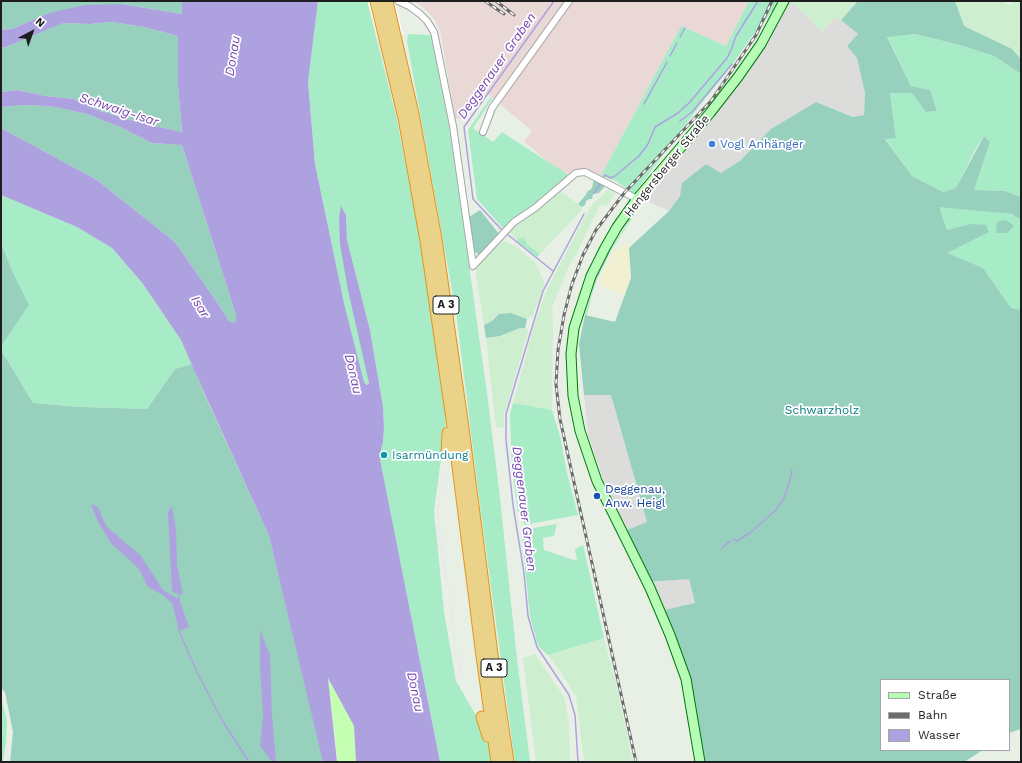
<!DOCTYPE html>
<html>
<head>
<meta charset="utf-8">
<style>
  body { margin:0 }
  #map { position:relative; width:1022px; height:763px; overflow:hidden; background:#e8efe4; font-family:"Work Sans",sans-serif }
  canvas { display:block }
  .frame { position:absolute; inset:0; border:2px solid #1e1e1e; pointer-events:none }
  .legend { position:absolute; left:880px; top:679px; width:130px; height:72px; box-sizing:border-box; background:#fff; border:1px solid #a5a5a5; margin:0; padding:5px 7px; list-style:none; font-size:12px; color:#1e1e1e }
  .legend li { display:flex; align-items:center; gap:8px; height:20px }
  .legend b { width:20px; border:1px solid #a5a5a5 }
  .north { position:absolute; left:12px; top:12px; width:40px; height:40px; -webkit-text-stroke:3px #fff; paint-order:stroke; rotate:41deg; font-size:11px; font-weight:700; line-height:16px; text-align:center; color:#1e1e1e }
  .north::after { content:''; display:block; margin:auto; width:14px; height:18px; background:#1e1e1e; clip-path:polygon(50% 0,100% 100%,50% 72%,0 100%) }
</style>
</head>
<body>
<div id="map">
<canvas width="1022" height="763"></canvas>
<div class="frame"></div>
<ul class="legend">
<li><b style="height:5px;background:#b6fcb6"></b>Straße</li>
<li><b style="height:5px;background:#6c6c6c"></b>Bahn</li>
<li><b style="height:11px;background:#ada2df"></b>Wasser</li>
</ul>
<div class="north">N</div>
</div>
<script>
const c = document.querySelector('canvas').getContext('2d');
c.lineJoin = 'round';
function fillPath(path, color) { c.fillStyle = color; c.fill(path, 'evenodd'); }
const poly = rows => new Path2D(rows.map(r => 'M' + r).join(''));
function strokePath(path, color, width, dash) { c.strokeStyle = color; c.lineWidth = width; c.lineCap = dash ? 'butt' : 'round'; c.setLineDash(dash || []); c.stroke(path); }
function label(font, color, halo, rows, align = 'center') {
  c.font = font + ' "Work Sans",sans-serif'; c.lineWidth = 3.5; c.setLineDash([]); c.textBaseline = 'middle'; c.strokeStyle = halo; c.fillStyle = color; for (const [text, x, y, turn = 0] of rows) {
    c.save(); c.translate(x, y); c.rotate((+turn || 0) * Math.PI / 180); c.textAlign = isNaN(turn) ? turn : align; if (halo) c.strokeText(text, 0, 0); c.fillText(text, 0, 0); c.restore();
  }
}
const residential = poly([
  [788,1,792,1,822,32,834,17,841,20,858,34,847,46,857,58,865,93,864,115,854,117,816,102,771,129,740,161,720,174,706,164,682,183,680,196,669,211,649,202,653,190,718,110],
  [584,395,611,395,647,522,627,530,626,526,613,506,588,435],
  [689,579,695,604,660,611,647,582]
]);
const commercial = poly([
  [624,244,629,246,633,254,633,270,630,284,624,296,599,285,605,268,615,250]
]);
const industrial = poly([
  [410,1,749,1,726,46,681,26,601,176,590,171,579,169,564,176,524,141,532,131,483,90,462,119,455,118,440,30,434,19,426,10,417,3]
]);
const farmland = poly([
  [792,1,858,1,841,20,833,18,822,32],
  [955,1,1000,1,1009,5,1015,1,1021,1,1021,59,1012,49,963,26],
  [610,188,616,191,608,205,600,206,596,213,578,251,569,266,552,307,553,324,552,410,513,403,535,323,547,289,590,207],
  [561,191,582,207,581,211,540,254,527,244,524,237,517,239,510,233,513,225],
  [505,241,515,246,534,261,545,283,533,315,527,319,511,313,500,314,492,321,484,325,476,275,477,265,498,244],
  [520,328,525,328,528,331,527,336,504,415,504,427,496,428,486,338,500,336],
  [604,638,616,684,633,762,584,762,576,696,558,668,548,655],
  [535,654,564,697,569,723,570,762,536,762,523,658]
]);
const grass = poly([
  [318,1,367,1,396,115,420,240,446,422,434,511,444,612,456,681,486,733,491,762,440,762,380,459,380,454,383,442,384,427,383,407,370,330,347,240,346,215,341,207,369,383,367,385,364,382,344,303,315,164,308,82],
  [749,1,778,1,777,5,753,35,730,68,701,104,634,194,616,181,601,176,681,26,726,46],
  [408,34,431,35,450,131,487,393,499,489,517,659,530,762,515,762,481,513,456,312,407,41],
  [915,34,960,45,994,56,1021,74,1021,197,1005,191,974,190,990,142,984,136,975,150,956,188,943,192,912,176,885,138,896,138,890,93,912,93,926,112,937,111,930,90,911,86,887,36],
  [491,97,492,99,473,128,493,142,502,132,570,176,554,191,503,228,477,199,468,130],
  [1,195,77,227,112,248,143,284,181,340,192,364,175,369,147,409,80,407,33,403,1,350,13,273,1,243],
  [641,202,635,214,610,252,609,252],
  [938,206,1012,214,1021,220,1021,310,1011,308,983,268,946,253,988,232,969,224,947,230],
  [524,237,527,244,540,254,537,257,517,241,517,239],
  [596,282,591,297,587,316,585,315,594,283],
  [513,403,552,410,560,436,567,473,578,515,524,525,523,517,518,512,512,469,510,414],
  [557,524,554,536,543,538,544,550,577,561,575,549,583,545,604,638,548,655,538,646,530,616,521,530],
  [1,697,7,721,6,742,3,762,1,762]
]);
const forest = poly([
  [1,1,182,1,182,14,121,4,49,13,12,29,1,30],
  [858,1,955,1,964,26,1012,49,1021,59,1021,74,994,56,960,45,915,34,887,37,911,86,930,90,937,111,926,112,912,93,890,93,896,138,885,139,912,176,943,192,956,188,984,136,990,142,974,190,1005,191,1021,197,1021,220,1012,214,939,207,947,230,969,224,986,225,989,232,947,253,983,268,1011,308,1021,310,1021,729,1009,733,1009,680,881,680,881,750,983,750,964,762,700,762,686,678,660,611,695,603,689,579,647,582,627,530,647,522,611,395,584,395,579,344,585,315,615,322,631,278,629,248,669,211,680,196,682,183,706,164,721,173,740,161,771,129,816,102,853,117,864,115,865,93,857,58,847,46,858,34,841,20],
  [112,22,144,27,178,36,178,86,182,132,141,123,97,110,74,99,46,96,17,90,1,92,1,48,6,47,62,23,89,24],
  [29,105,55,107,87,114,120,127,152,143,182,145,236,315,236,321,233,323,228,320,223,311,175,242,97,180,1,128,1,107],
  [594,180,606,185,599,193,593,194,592,199,589,199,586,201,585,205,582,207,578,204,586,195,587,192,592,188],
  [480,210,499,234,479,255,474,251,469,217],
  [1006,220,1014,226,1007,233,996,233,997,222],
  [1,243,13,273,29,305,1,346],
  [609,252,610,252,595,283,594,283],
  [511,313,527,319,525,328,520,328,500,336,486,338,484,325,492,321,499,314],
  [1,350,33,403,80,407,147,409,175,369,192,364,203,391,269,536,324,762,10,762,13,732,5,692,1,688]
]);
const sand = poly([
  [328,677,354,726,356,762,338,762]
]);
const parking = poly([
  [441,474,443,475,439,511,440,527,452,605,457,654,464,678,461,678,455,655,450,606,437,528,437,511]
]);
const water = poly([
  [182,1,318,1,308,82,315,164,344,303,364,382,367,385,369,383,348,290,340,244,339,218,341,206,346,215,347,240,370,330,383,407,384,427,383,442,380,454,380,459,440,762,356,762,354,726,328,678,337,762,323,762,269,536,203,390,181,340,143,284,112,248,77,227,1,195,1,128,97,180,175,242,223,311,228,320,233,323,236,321,236,315,182,145,152,143,120,127,87,114,55,107,29,105,1,107,1,92,17,90,46,96,74,99,97,110,141,123,182,132,178,86,178,36,144,27,112,22,89,24,63,23,6,47,1,48,1,30,12,29,49,13,85,5,121,4,182,14],
  [91,504,98,507,106,526,141,556,163,590,179,599,189,627,179,631,172,603,163,595,148,587,139,569,111,543,97,520],
  [172,506,176,531,177,564,183,595,172,592,168,512],
  [260,630,270,655,272,715,276,762,272,762,260,746,263,716,260,665]
]);
const pier = poly([
  [368,1,395,1,403,34,378,38]
]);
const stream = poly([
  [680,37,685,28],
  [670,56,677,43],
  [644,104,667,62],
  [680,121,692,112,732,64],
  [602,179,605,175,611,178,615,176,639,156,648,144,655,127,678,113,690,102,727,58,731,50,736,36,758,1],
  [594,193,601,183],
  [501,229,473,199,464,127,554,1],
  [507,234,553,271],
  [733,539,737,541,751,532,776,510,784,498,790,480,792,470],
  [722,548,730,541],
  [179,594,179,599],
  [179,631,198,674,222,720,249,762],
  [578,762,575,715,569,695,537,647,528,616,524,573,513,505,506,440,506,414,543,291,584,214]
]);
const street = poly([
  [398,1,409,6,420,14,427,21,434,32,453,126,473,266],
  [483,132,492,108,569,1],
  [473,266,514,222,535,208,576,173,585,172,637,199]
]);
const secondary = poly([
  [700,762,686,679,670,635,650,588,597,481,580,431,573,396,571,354,574,328,591,276,605,248,617,227,637,199,710,113,738,77,761,44,784,1]
]);
const highway = poly([
  [376,1,404,118,426,241,452,419,482,656,497,762],
  [387,1,413,114,436,239,463,428,492,654,508,762],
  [447,454,448,433],
  [482,717,488,736]
]);
const rail = poly([
  [485,1,504,14],
  [496,1,514,15],
  [636,762,560,419,556,384,558,350,564,315,572,284,583,255,596,230,625,192,711,101,756,35,772,1]
]);
const markers = [
  [712,144,4,"#3f7fe0"],
  [384,455,4,"#0f9aa8"],
  [597,496,4,"#1a4fb4"]
];
const shields = [
  [446,305,26],
  [494,668,26]
];
const shieldNames = [
  ["A 3",446,305],
  ["A 3",494,668]
];
const shopNames = [
  ["Vogl Anhänger",720,144]
];
const streetNames = [
  ["Hengersberger Straße",667,166,-51]
];
const parkNames = [
  ["Schwarzholz",822,410]
];
const cultureNames = [
  ["Isarmündung",392,455]
];
const transitNames = [
  ["Deggenau,",605,489],
  ["Anw. Heigl",605,503]
];
const waterNames = [
  ["Donau",233,56,-81],
  ["Deggenauer Graben",497,66,-55],
  ["Schwaig-Isar",119,110,18],
  ["Isar",200,307,59],
  ["Donau",353,374,77],
  ["Deggenauer Graben",524,509,83],
  ["Donau",415,692,78]
];
fillPath(residential, '#dcdcdb');
fillPath(commercial, '#f1f1d2');
fillPath(industrial, '#e9d8d5');
fillPath(farmland, '#ceefcf');
fillPath(grass, '#a8ecc7');
fillPath(forest, '#97d0bd');
fillPath(sand, '#c5ffb2');
fillPath(parking, '#eaeaea');
fillPath(water, '#ada2df');
fillPath(pier, '#fff');
strokePath(stream, '#ada2df', 1.5);
strokePath(street, '#a5a5a5', 8);
strokePath(secondary, '#017909', 11);
strokePath(highway, '#e1951e', 13);
strokePath(street, '#fff', 6);
strokePath(secondary, '#b6fcb6', 9);
strokePath(highway, '#ead388', 11);
strokePath(rail, '#6c6c6c', 3);
strokePath(rail, '#fff', 1.5, [4.5]);
for (const [x, y, r, color] of markers) { const dot = new Path2D(); dot.arc(x, y, r, 0, 2 * Math.PI); c.fillStyle = color; c.fill(dot); strokePath(dot, '#fff', 1.5); }
for (const [x, y, w] of shields) { const box = new Path2D(); box.roundRect(x - w / 2, y - 9, w, 18, 3); c.fillStyle = '#fff'; c.fill(box); strokePath(box, '#1e1e1e', 1); }
label('bold 11px', '#1e1e1e', null, shieldNames);
label('12px', '#366cbe', '#fff', shopNames, 'left');
label('12px', '#1e1e1e', '#fff', streetNames);
label('12px', '#077c81', '#fff', parkNames);
label('12px', '#0d838f', '#fff', cultureNames, 'left');
label('12px', '#164399', '#fff', transitNames, 'left');
label('italic 13px', '#7747b1', '#fff', waterNames);
</script>
</body>
</html>
